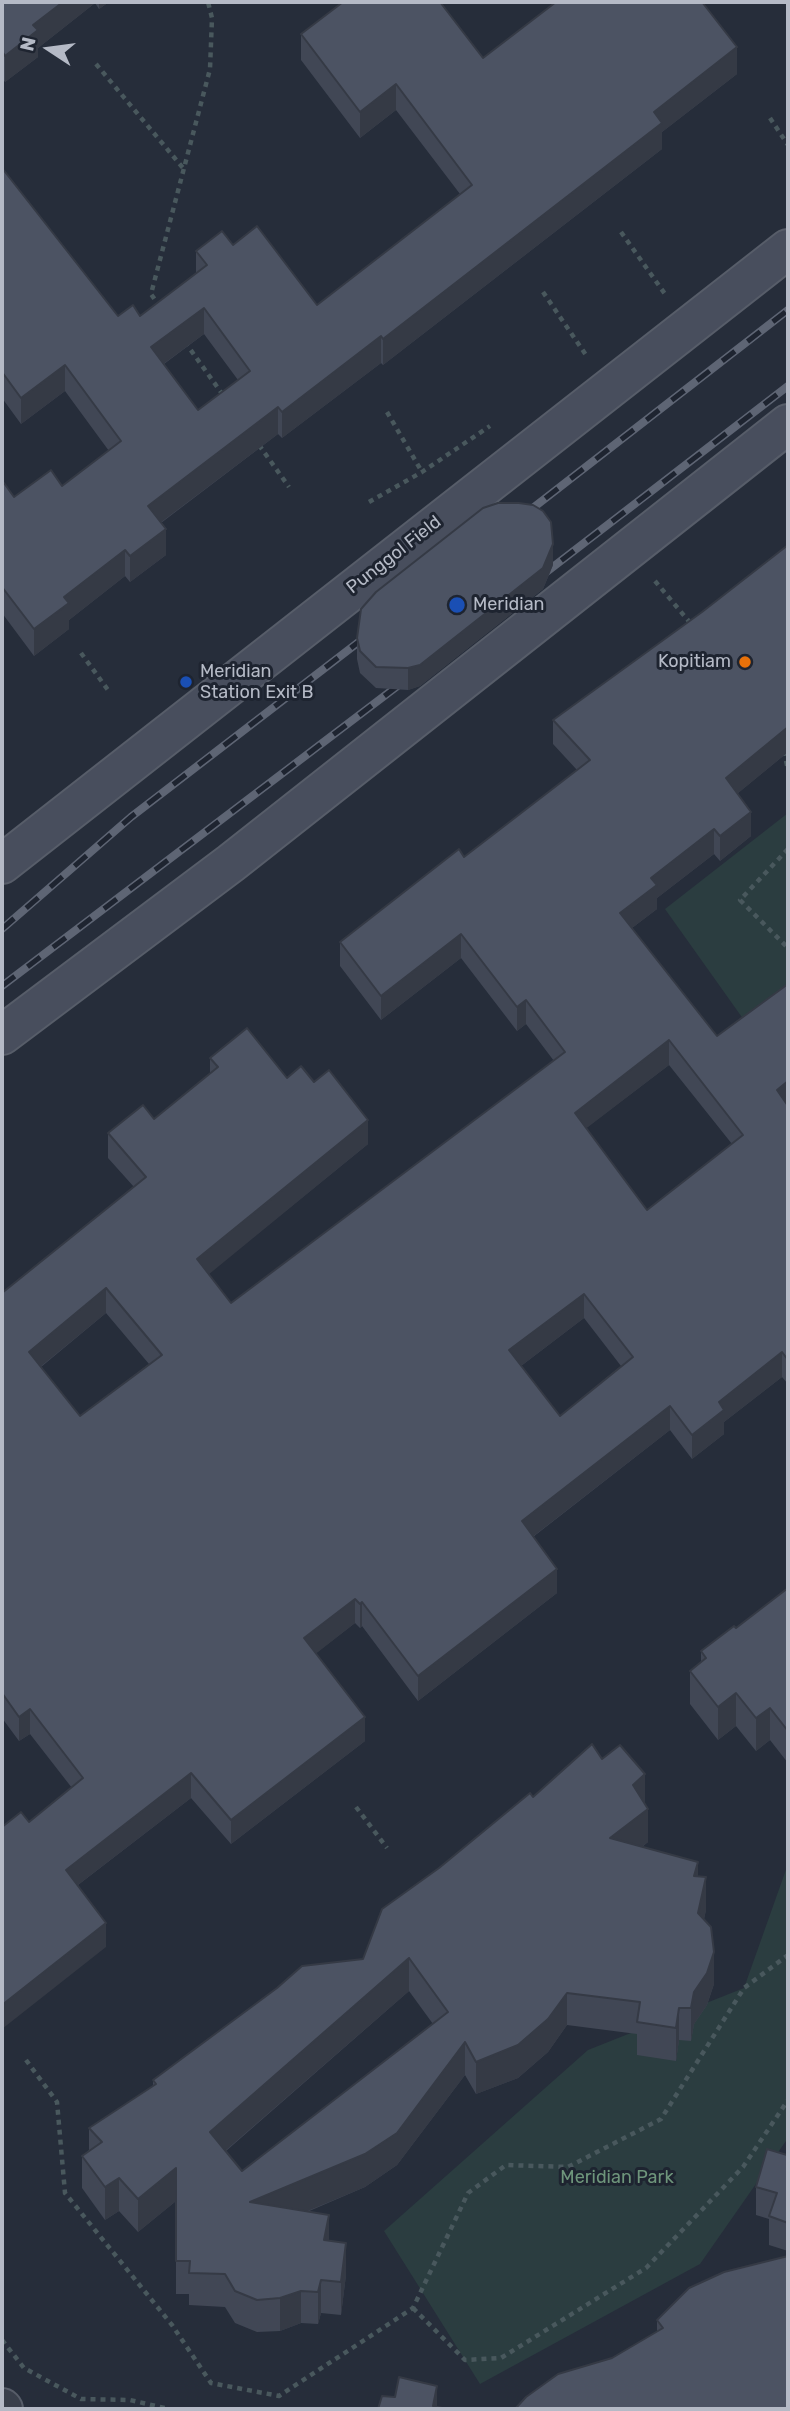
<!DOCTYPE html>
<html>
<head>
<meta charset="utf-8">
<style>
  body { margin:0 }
  #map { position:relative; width:790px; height:2411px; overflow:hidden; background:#262d3a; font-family:Rubik,sans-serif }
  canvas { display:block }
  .frame { position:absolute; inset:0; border:4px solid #b5bac6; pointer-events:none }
  .north { position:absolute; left:14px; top:14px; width:70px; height:70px; -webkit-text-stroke:5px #1e2430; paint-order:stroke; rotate:283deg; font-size:19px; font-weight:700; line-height:28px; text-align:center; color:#b5bac6 }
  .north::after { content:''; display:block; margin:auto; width:24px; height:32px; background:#b5bac6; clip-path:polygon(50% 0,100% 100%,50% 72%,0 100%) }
</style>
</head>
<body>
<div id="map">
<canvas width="790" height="2411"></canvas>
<div class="frame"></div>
<div class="north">N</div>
</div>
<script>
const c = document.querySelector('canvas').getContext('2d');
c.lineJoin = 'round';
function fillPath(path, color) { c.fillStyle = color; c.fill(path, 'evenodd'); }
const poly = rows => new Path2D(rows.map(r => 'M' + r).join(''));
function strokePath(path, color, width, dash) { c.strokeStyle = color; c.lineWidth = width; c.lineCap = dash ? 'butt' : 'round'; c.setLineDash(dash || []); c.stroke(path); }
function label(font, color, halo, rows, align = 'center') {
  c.font = font + ' Rubik,sans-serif'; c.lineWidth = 6; c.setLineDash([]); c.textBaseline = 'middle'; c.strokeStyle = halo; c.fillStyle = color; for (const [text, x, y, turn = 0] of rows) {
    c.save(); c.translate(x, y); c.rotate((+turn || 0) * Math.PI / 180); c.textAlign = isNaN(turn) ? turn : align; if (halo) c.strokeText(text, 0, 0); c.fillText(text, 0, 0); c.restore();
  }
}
const green = poly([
  [788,813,788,1082,665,909],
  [788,1864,788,2138,700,2264,480,2384,384,2231,588,2050,744,1988]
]);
const path = poly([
  [96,64,183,168],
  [770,118,788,145],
  [621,232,665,294],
  [543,292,586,355],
  [160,307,151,294,210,69,212,18,208,2],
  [185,342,223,395],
  [387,412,422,472],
  [259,445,289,487],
  [369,502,422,472,490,426],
  [655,581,692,625],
  [81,653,108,690],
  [784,751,788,770],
  [788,849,740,900,788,948],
  [356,1807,387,1848],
  [26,2060,57,2102,65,2193,172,2325,211,2383,279,2396,413,2308,468,2193,506,2165,568,2167,661,2119,744,1988,788,1955],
  [413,2308,465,2360,501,2358,646,2268,743,2167,788,2100],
  [2,2340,24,2368,81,2399,130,2400,169,2409]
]);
const street = poly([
  [2,2408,3,2409]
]);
const secondary = poly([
  [2,864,788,249],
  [2,1035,231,863,788,424]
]);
const rail = poly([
  [520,518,788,310],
  [536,580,788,386],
  [2,929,131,817,373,631],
  [2,986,408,678]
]);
const wall = poly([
  [2,2,109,2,99,9,95,3,38,48,38,57,5,82,2,78],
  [301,34,483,58,737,74,662,132,662,149,383,365,381,363,282,438,278,434,161,523,166,555,130,582,125,576,69,620,69,629,34,656,2,613,2,485,14,497,62,486,109,451,65,391,21,424,2,398,2,168,118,316,140,316,196,273,196,251,233,245,317,305,460,194,396,110,360,138,301,60],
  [204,334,238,380,198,410,164,364],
  [788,545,788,752,738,793,751,836,720,861,714,854,657,898,657,909,632,928,717,1036,788,984,788,1384,782,1377,724,1422,724,1434,692,1459,670,1430,533,1537,557,1593,418,1701,362,1626,360,1628,355,1623,316,1653,365,1741,231,1844,191,1798,78,1885,106,1947,29,1822,72,1788,30,1734,19,1741,2,1718,2,1293,134,1187,108,1158,108,1133,154,1119,210,1074,210,1058,287,1078,314,1082,368,1144,208,1274,231,1303,554,1061,526,1024,517,1031,461,958,381,1020,340,966,340,942,464,857,577,770,553,744,553,720,702,612],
  [669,1065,732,1144,647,1210,586,1128],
  [106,1313,149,1364,80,1416,41,1367],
  [584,1318,621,1366,560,1416,521,1366],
  [553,565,543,589,420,686,408,690,376,688,360,673,357,659,357,638],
  [788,1588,788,1763,770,1740,756,1751,736,1726,718,1740,690,1704,690,1671,701,1662,701,1651,736,1628],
  [602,1759,645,1804,648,1842,642,1847,698,1877,706,1910,704,1919,714,1984,707,2005,694,2024,691,2041,679,2040,676,2061,637,2055,637,2034,567,2025,548,2052,518,2078,476,2094,465,2075,397,2165,365,2187,307,2212,329,2241,346,2275,341,2315,321,2313,318,2324,301,2323,280,2331,257,2332,235,2323,225,2307,189,2305,189,2294,176,2294,176,2201,138,2232,119,2211,105,2220,82,2188,82,2156,89,2150,89,2128,153,2086,153,2080,363,1959,439,1868,533,1797],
  [409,1991,433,2024,242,2171,226,2151],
  [788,2152,788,2251,769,2245,769,2219,756,2215,756,2187,787,2155],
  [788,2256,612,2358,657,2332,657,2320]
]);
const shadedWall = poly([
  [63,2,95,2,95,3,38,48,38,57,5,82,5,56,33,25],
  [99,2,109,2,99,9],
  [737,47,737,74,662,132,662,149,383,365,383,339,654,112],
  [396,84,396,110,360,138,360,112],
  [204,308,204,334,151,373,151,347],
  [381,336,381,363,282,438,282,412],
  [65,365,65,391,21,424,21,398],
  [278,407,278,434,148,532,148,506],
  [166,529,166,555,130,582,130,556],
  [553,544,553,565,543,589,420,686,408,690,408,668],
  [125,550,125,576,69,620,69,629,34,656,34,629,64,597],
  [788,727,788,752,726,803,726,778],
  [751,812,751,836,720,861,720,836],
  [714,829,714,854,657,898,657,909,620,937,620,913,651,878],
  [461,934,461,958,381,1020,381,996],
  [526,1000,526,1024,517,1031,517,1007],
  [669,1040,669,1065,575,1137,575,1113],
  [788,1081,788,1105,777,1114,777,1090],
  [368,1120,368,1144,197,1284,197,1259],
  [106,1288,106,1313,29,1376,29,1352],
  [584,1294,584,1318,509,1375,509,1350],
  [782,1352,782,1377,724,1422,724,1434,692,1459,692,1435,719,1402],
  [670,1406,670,1430,522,1545,522,1521],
  [557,1569,557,1593,418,1701,418,1676],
  [355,1599,355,1623,304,1663,304,1638],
  [362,1602,362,1626,360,1628,360,1604],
  [736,1693,736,1726,718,1740,718,1707],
  [770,1708,770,1740,756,1751,756,1718],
  [30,1709,30,1734,19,1741,19,1717],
  [365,1717,365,1741,231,1844,231,1820],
  [191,1773,191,1798,66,1894,66,1870],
  [645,1774,645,1807,633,1785],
  [648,1809,648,1842,610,1871,610,1838],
  [698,1862,698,1894,694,1876],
  [706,1877,706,1910,698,1946,698,1913],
  [106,1923,106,1947,2,2029,2,2005],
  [714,1952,714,1984,707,2005,694,2024,691,2041,691,2008,694,1992],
  [409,1958,409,1991,210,2164,210,2132],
  [567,1993,567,2025,548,2052,518,2078,476,2094,476,2062],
  [679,2008,679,2040,676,2061,676,2028],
  [465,2042,465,2075,397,2165,365,2187,250,2235,250,2202],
  [176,2168,176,2201,138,2232,138,2199],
  [119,2178,119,2211,105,2220,105,2187],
  [329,2215,329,2248,324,2240],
  [346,2243,346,2275,341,2315,341,2282],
  [321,2280,321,2313,318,2324,318,2292],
  [301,2291,301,2323,280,2331,280,2298],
  [437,2386,437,2409,433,2406]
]);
const building = poly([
  [2,2,63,2,33,25,38,30,5,56,2,51,2,2],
  [343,2,440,2,483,58,556,2,702,2,737,47,654,112,662,123,383,339,381,336,282,412,278,407,148,506,166,529,130,556,125,550,64,597,69,603,34,629,2,587,2,485,4,483,14,497,51,470,62,486,121,441,65,365,21,398,2,372,2,168,118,316,133,305,140,316,207,265,196,251,222,231,233,245,257,226,317,305,472,185,396,84,360,112,301,34,343,2],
  [204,308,250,371,198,410,151,347,204,308],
  [498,503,519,503,533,505,543,511,551,522,553,544,543,568,420,665,408,668,376,667,360,651,357,638,361,609,376,592,483,508,498,503],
  [788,545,788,727,726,778,751,812,720,836,714,829,651,878,657,885,620,913,717,1036,788,984,788,1081,777,1090,788,1106,788,1360,782,1352,719,1402,724,1410,692,1435,670,1406,522,1521,557,1569,418,1676,362,1602,360,1604,355,1599,304,1638,365,1717,231,1820,191,1773,66,1870,106,1923,2,2005,2,1827,21,1812,29,1822,83,1778,30,1709,19,1717,2,1693,2,1293,146,1177,108,1133,143,1105,154,1119,218,1067,210,1058,247,1028,287,1078,301,1066,314,1082,329,1070,368,1120,197,1259,231,1303,565,1052,526,1000,517,1007,461,934,381,996,340,942,459,849,464,857,590,760,553,720,702,612,788,545],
  [669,1040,743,1135,647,1210,575,1113,669,1040],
  [106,1288,162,1355,80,1416,29,1352,106,1288],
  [584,1294,633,1357,560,1416,509,1350,584,1294],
  [788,1588,788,1731,770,1708,756,1718,736,1693,718,1707,690,1671,706,1658,701,1651,734,1626,736,1628,788,1588],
  [592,1744,602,1759,620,1745,645,1774,633,1785,648,1809,610,1838,698,1862,694,1876,706,1877,698,1913,711,1927,714,1952,707,1973,694,1992,691,2008,679,2008,676,2028,637,2022,640,2002,567,1993,548,2019,518,2045,476,2062,465,2042,397,2133,365,2154,250,2202,329,2215,324,2240,346,2243,341,2282,321,2280,318,2292,301,2291,280,2298,257,2300,235,2291,225,2274,189,2273,190,2261,176,2261,176,2168,138,2199,119,2178,105,2187,82,2156,102,2142,89,2128,156,2084,153,2080,277,1988,302,1966,363,1959,382,1909,439,1868,530,1793,533,1797,592,1744],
  [409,1958,448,2012,242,2171,210,2132,409,1958],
  [767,2149,787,2155,788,2152,788,2223,769,2216,777,2193,756,2187,767,2149],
  [788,2256,788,2409,515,2409,526,2397,558,2374,612,2358,663,2328,657,2320,689,2288,724,2272,788,2256],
  [399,2377,437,2386,433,2406,447,2409,378,2409,382,2396,395,2397,399,2377]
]);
const markers = [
  [457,605,9,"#1a4fb4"],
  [745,662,7,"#e8710a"],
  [186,682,7,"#1a4fb4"]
];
const streetNames = [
  ["Punggol Field",394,555,-38]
];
const poiNames = [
  ["Meridian",473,605],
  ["Kopitiam",731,662,"right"],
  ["Meridian",200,672],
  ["Station Exit B",200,693]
];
const parkNames = [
  ["Meridian Park",617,2178]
];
fillPath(green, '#2b3d40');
strokePath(street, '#575d69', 42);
strokePath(secondary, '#575d69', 42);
strokePath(path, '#49585d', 4.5, [5, 5]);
strokePath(street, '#393f4b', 38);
strokePath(secondary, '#484e5d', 38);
strokePath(rail, '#5e6574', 8);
strokePath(rail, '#1e2430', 5, [16]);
fillPath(wall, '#414755');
fillPath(shadedWall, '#353a45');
fillPath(building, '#4c5363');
strokePath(building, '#353a45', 2);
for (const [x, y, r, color] of markers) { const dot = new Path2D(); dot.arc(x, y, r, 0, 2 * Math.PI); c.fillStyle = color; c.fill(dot); strokePath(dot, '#1e2430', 2.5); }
label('18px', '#b5bac6', '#1e2430', streetNames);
label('18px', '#b5bac6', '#1e2430', poiNames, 'left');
label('18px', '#6e957b', '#1e2430', parkNames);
</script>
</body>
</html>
